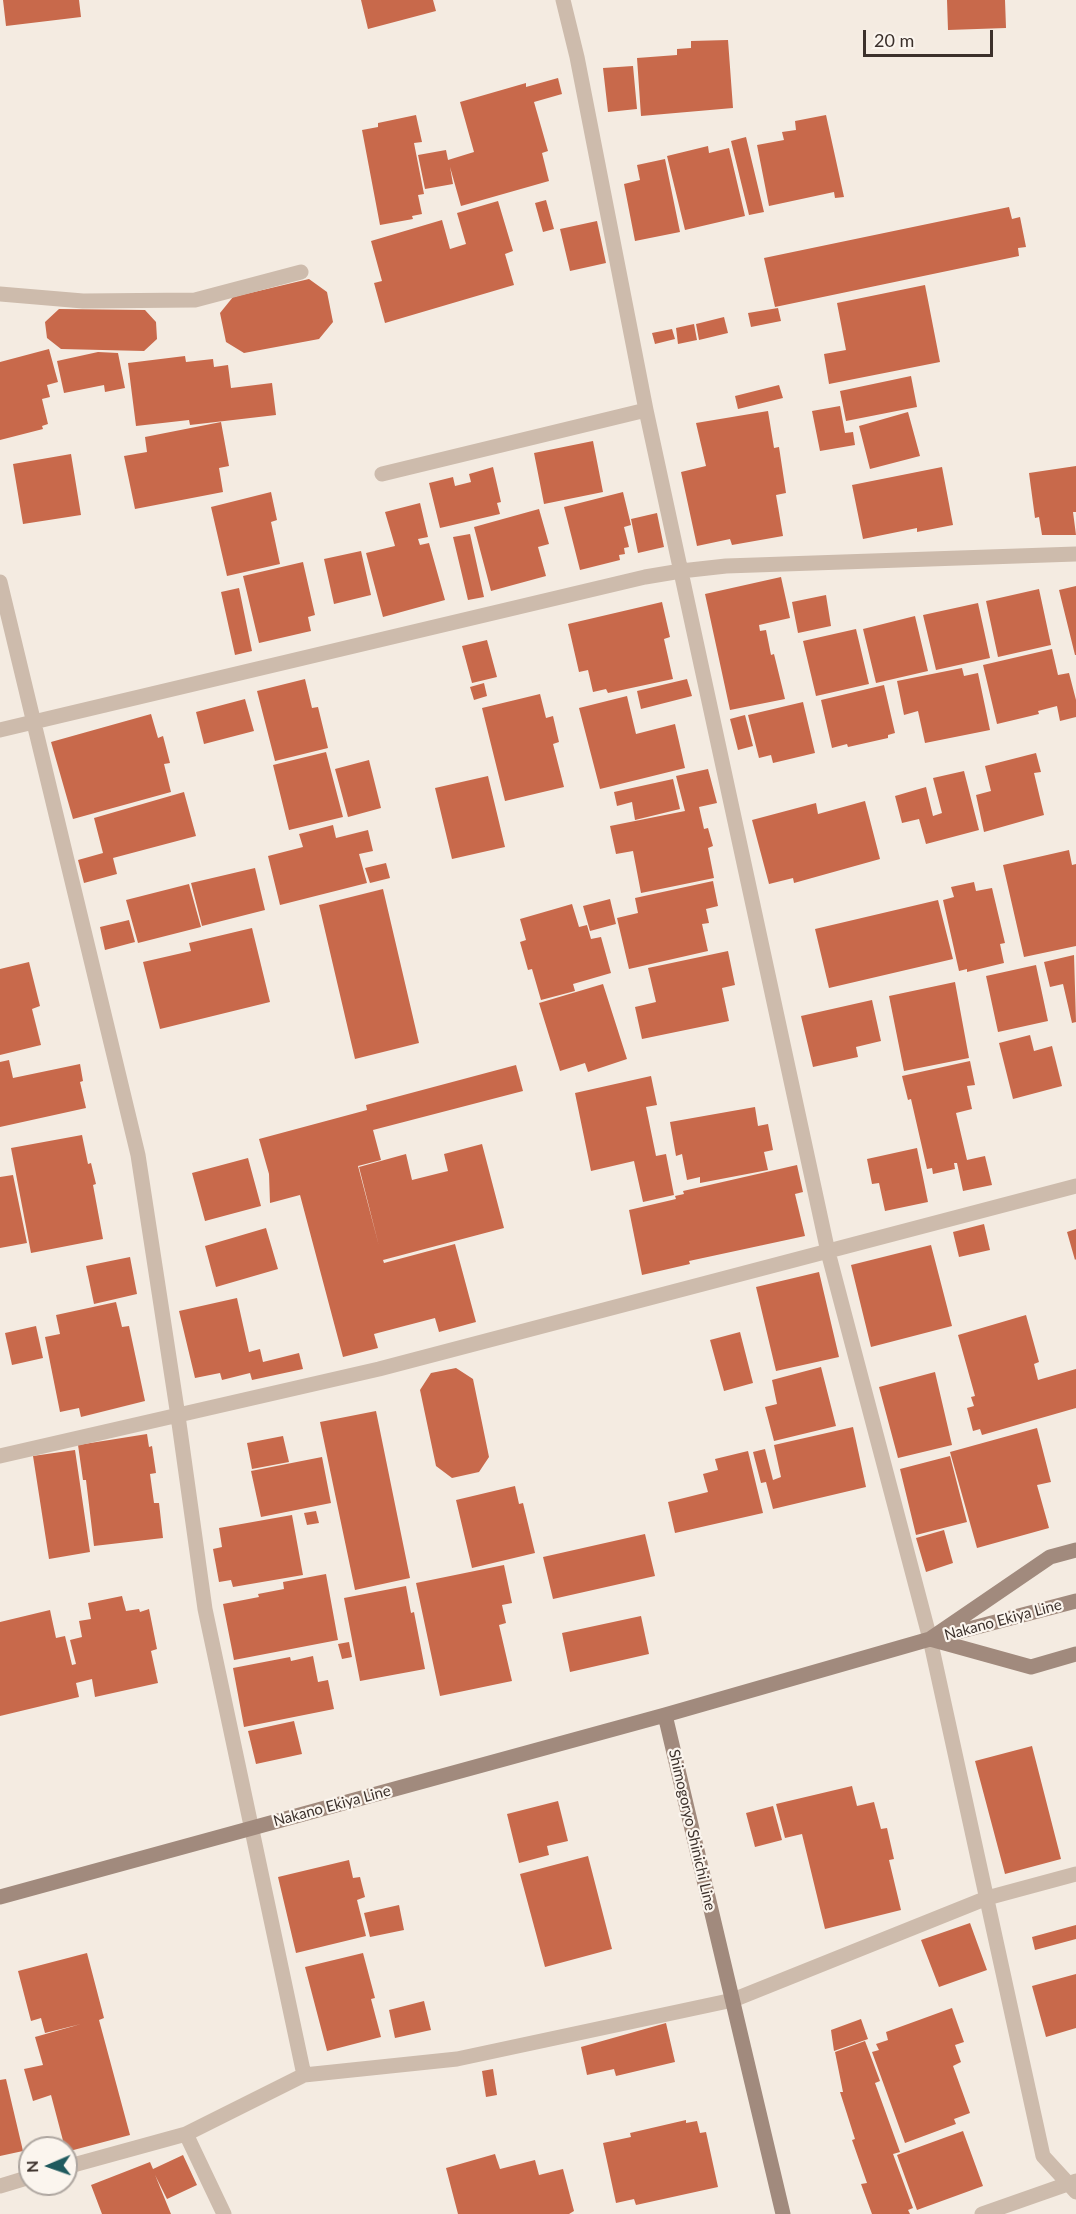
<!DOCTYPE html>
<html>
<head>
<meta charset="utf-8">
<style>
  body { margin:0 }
  #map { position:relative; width:1076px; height:2214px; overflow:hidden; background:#f4ebe1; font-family:Lato,sans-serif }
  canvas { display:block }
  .north { position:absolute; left:18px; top:2136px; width:60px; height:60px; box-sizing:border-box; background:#fbf5ee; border:2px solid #aea6a0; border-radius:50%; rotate:268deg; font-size:16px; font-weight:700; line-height:24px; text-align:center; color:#3b302b }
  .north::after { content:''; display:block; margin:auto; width:21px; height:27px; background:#1f5a5e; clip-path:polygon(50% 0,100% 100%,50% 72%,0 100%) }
  .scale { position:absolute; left:863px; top:30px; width:130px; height:27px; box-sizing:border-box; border:3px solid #3b302b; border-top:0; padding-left:8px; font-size:18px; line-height:21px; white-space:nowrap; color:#3b302b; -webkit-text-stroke:4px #fbf5ee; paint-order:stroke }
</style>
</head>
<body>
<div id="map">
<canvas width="1076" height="2214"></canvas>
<div class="north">N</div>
<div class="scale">20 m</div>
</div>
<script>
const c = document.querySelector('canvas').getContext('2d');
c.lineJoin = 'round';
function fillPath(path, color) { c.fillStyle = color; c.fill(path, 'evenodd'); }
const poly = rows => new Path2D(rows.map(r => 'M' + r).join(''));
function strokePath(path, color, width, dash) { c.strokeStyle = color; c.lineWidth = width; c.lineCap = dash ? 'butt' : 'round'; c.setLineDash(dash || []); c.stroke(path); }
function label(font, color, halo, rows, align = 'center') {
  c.font = font + ' Lato,sans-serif'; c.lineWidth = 4.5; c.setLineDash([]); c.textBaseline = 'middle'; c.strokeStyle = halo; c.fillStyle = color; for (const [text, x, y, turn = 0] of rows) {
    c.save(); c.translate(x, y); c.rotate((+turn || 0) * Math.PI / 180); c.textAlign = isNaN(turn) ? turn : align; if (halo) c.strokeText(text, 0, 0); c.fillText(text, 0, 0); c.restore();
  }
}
const building = poly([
  [3,0,79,0,81,17,6,26],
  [361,0,433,0,436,11,368,29],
  [947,0,1005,0,1006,28,948,30],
  [728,40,733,108,641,116,637,58,677,55,677,49,691,48,691,41],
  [633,66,637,109,608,112,603,68],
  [558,78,562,94,534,102,548,151,542,153,549,181,461,206,450,167,453,184,425,189,418,155,446,150,448,160,474,152,460,102,526,83,526,87],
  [416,115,422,142,414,143,424,194,418,195,422,214,412,216,413,219,380,225,362,130,378,127,378,123],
  [826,115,844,197,835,198,834,192,769,206,757,145,784,140,782,132,796,130,795,121],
  [746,137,764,212,749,215,731,141],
  [708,146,709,153,729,148,745,216,685,230,667,156],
  [665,159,680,232,635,241,624,184,640,180,637,165],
  [546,200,554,229,543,232,535,203],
  [498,201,513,251,505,254,514,285,385,323,374,283,382,281,371,241,442,220,450,249,466,244,457,213],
  [1009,207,1012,219,1020,217,1026,247,1018,248,1019,256,775,307,764,258],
  [597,221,606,263,570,271,560,229],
  [309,279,327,292,333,322,319,339,244,353,226,342,220,313,233,297],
  [925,285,940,362,829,384,824,354,846,350,837,303],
  [778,308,781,321,751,327,748,313],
  [59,309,145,310,156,322,157,339,144,351,61,349,47,338,45,322],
  [724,317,728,333,699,340,696,324],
  [694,324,697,340,678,344,676,328],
  [672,329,675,339,655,344,652,333],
  [49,349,58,382,47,385,50,397,42,399,48,424,42,426,43,429,0,440,0,362],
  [98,352,118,353,125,388,105,392,104,385,64,393,57,361],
  [185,356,186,362,213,359,214,367,228,365,231,388,272,383,276,415,190,425,189,420,136,426,128,363],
  [911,376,917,407,846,421,840,391],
  [779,385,783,398,738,409,735,396],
  [840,406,845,433,853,432,855,445,820,451,812,411],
  [768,411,774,448,779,447,786,493,776,495,783,536,732,545,730,539,697,546,681,472,706,466,696,423],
  [908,412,920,456,870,469,859,426],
  [221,422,229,466,219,468,223,492,135,509,124,456,147,452,145,437],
  [593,441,603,492,544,504,534,453],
  [71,454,81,515,23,524,13,464],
  [1076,466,1076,512,1073,512,1076,535,1042,535,1039,517,1035,518,1029,473],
  [493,467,501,502,497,503,500,514,440,528,429,483,453,477,455,486,471,482,469,474],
  [942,467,953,525,917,532,917,528,863,539,852,485],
  [271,492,277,520,271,522,280,564,227,576,211,507],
  [623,492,631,525,624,527,629,547,624,548,625,554,619,555,620,560,580,570,564,507],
  [420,503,428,537,418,539,420,545,429,543,445,600,383,617,366,553,395,546,385,512],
  [539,509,549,544,538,547,546,576,491,591,474,527],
  [657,513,664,547,638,553,631,519],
  [470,534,484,597,468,600,453,537],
  [361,551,371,595,334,604,324,559],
  [303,562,315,615,308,617,311,631,259,643,243,576],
  [781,577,790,618,759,625,760,631,766,630,771,655,774,654,785,699,730,710,705,594],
  [1076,586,1076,655,1075,655,1059,590],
  [239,588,252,651,235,655,221,592],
  [1039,589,1051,645,998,657,986,601],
  [826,595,831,626,798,633,792,602],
  [662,602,670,637,664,639,673,679,608,693,606,689,593,692,588,670,579,672,568,624],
  [978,603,990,658,936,670,923,615],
  [915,616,928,671,876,683,863,629],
  [856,629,869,684,816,696,803,641],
  [487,640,497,677,472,683,462,646],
  [1052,649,1058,675,1069,673,1076,700,1076,717,1060,721,1057,706,1038,711,1039,714,997,724,983,665],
  [962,668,964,676,978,673,990,730,925,743,918,711,904,715,897,681],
  [305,679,312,708,318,707,328,748,275,761,257,691],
  [687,679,692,696,641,709,637,691],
  [484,683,487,696,474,700,470,687],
  [884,685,895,733,888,735,888,738,848,747,847,744,832,748,821,700],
  [540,694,546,718,553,716,559,742,553,744,564,787,505,801,482,708],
  [627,696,636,734,675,724,685,768,600,789,579,708],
  [245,699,254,731,204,744,196,712],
  [803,702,815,753,773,763,771,755,759,758,748,715],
  [151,714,158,738,163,736,170,763,164,764,171,792,73,819,51,742],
  [745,715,753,746,738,750,730,719],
  [326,752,343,817,289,830,273,765],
  [1036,753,1041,772,1034,773,1044,815,984,832,976,795,991,791,985,766],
  [369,760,381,808,348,817,335,769],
  [708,769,717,803,699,807,704,829,708,828,713,846,708,848,714,878,641,893,633,851,616,854,610,826,685,811,676,776],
  [964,771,979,830,926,844,919,819,902,823,895,796,926,787,933,816,942,813,933,778],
  [488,776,505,847,452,859,435,788],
  [673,779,680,809,635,820,632,802,617,806,614,792],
  [184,792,196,836,113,858,117,874,84,883,78,860,103,853,94,818],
  [865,801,880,859,794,883,793,878,769,884,752,820,816,803,818,814],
  [333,825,336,838,368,830,373,851,359,854,367,883,280,905,268,856,303,847,299,834],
  [1069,850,1072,865,1076,864,1076,946,1024,957,1003,865],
  [386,863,390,878,370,883,365,868],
  [255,868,265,910,202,926,191,883],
  [713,881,718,906,706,909,709,923,702,924,708,951,629,969,617,918,638,913,635,898],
  [974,882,976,891,992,888,1005,943,1000,944,1004,963,967,972,967,969,959,971,943,900,954,897,951,887],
  [189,884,201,927,138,943,126,900],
  [383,889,419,1043,355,1059,319,905],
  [610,899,616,924,590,931,583,906],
  [938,900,953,959,829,988,815,929],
  [572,904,579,927,587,925,591,939,601,937,611,973,573,984,575,991,541,1000,532,969,528,970,520,942,526,940,520,919],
  [129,920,135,942,105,950,100,927],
  [252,928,270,1002,160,1029,143,962,191,951,189,943],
  [728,951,735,985,722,988,729,1021,642,1039,635,1007,656,1002,648,968],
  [1074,955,1076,1022,1072,1023,1063,984,1050,987,1044,962],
  [29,962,40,1006,32,1009,41,1045,0,1055,0,969],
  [1036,965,1048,1021,998,1032,986,976],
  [955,982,969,1058,904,1071,889,996],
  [603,984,627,1059,588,1072,585,1063,560,1071,539,1003],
  [872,1000,881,1041,856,1047,858,1057,813,1067,801,1016],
  [1030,1035,1034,1051,1052,1046,1062,1086,1013,1099,999,1043],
  [9,1060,13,1078,80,1064,83,1081,80,1082,86,1108,0,1127,0,1062],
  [970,1061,975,1085,967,1086,972,1109,956,1113,967,1160,985,1156,992,1185,963,1191,957,1163,954,1163,955,1169,933,1174,932,1168,927,1169,911,1099,908,1100,902,1076],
  [516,1065,523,1091,373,1130,381,1160,358,1166,379,1246,359,1167,406,1154,412,1180,448,1171,444,1154,482,1144,504,1228,383,1260,384,1263,455,1244,476,1322,439,1332,435,1318,374,1334,378,1348,343,1357,300,1195,270,1203,269,1174,259,1139,367,1110,366,1105],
  [651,1076,657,1105,646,1107,656,1156,666,1154,674,1195,643,1202,634,1161,591,1171,575,1093],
  [755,1107,758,1126,768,1124,773,1150,764,1152,768,1170,700,1183,700,1177,687,1180,682,1154,676,1156,670,1122],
  [82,1135,88,1164,91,1163,96,1184,93,1185,103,1239,31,1253,11,1148],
  [917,1148,928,1202,885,1211,879,1183,872,1184,867,1159],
  [248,1158,261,1206,205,1221,192,1173],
  [797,1165,803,1192,795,1194,805,1236,689,1261,690,1264,642,1275,629,1210,676,1199,675,1196,684,1194,683,1191],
  [13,1175,27,1243,0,1248,0,1177],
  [984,1224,990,1250,959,1257,953,1232],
  [266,1228,278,1269,216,1287,205,1246],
  [1076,1229,1076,1259,1075,1260,1067,1232],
  [931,1245,952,1326,871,1347,851,1265],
  [130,1257,137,1294,94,1304,86,1266],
  [819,1272,839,1357,776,1371,756,1287],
  [237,1298,249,1352,260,1349,263,1362,299,1353,303,1369,252,1380,250,1373,222,1380,220,1373,195,1378,179,1311],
  [116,1302,122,1327,129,1326,145,1401,81,1417,79,1408,60,1412,45,1337,60,1334,56,1315],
  [1026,1315,1039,1362,1034,1364,1038,1380,1076,1369,1076,1408,982,1435,980,1429,973,1431,967,1408,974,1406,971,1397,975,1396,958,1335],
  [36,1326,43,1358,12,1365,5,1333],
  [740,1332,753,1383,724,1391,710,1340],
  [821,1367,836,1426,774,1441,765,1407,777,1404,772,1380],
  [456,1368,473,1379,489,1457,479,1472,452,1478,436,1466,420,1390,431,1373],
  [935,1372,952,1445,898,1458,879,1387],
  [376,1411,410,1578,355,1590,320,1422],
  [853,1427,866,1487,773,1509,766,1482,761,1483,753,1452,765,1449,773,1480,781,1477,774,1445],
  [1037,1428,1051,1482,1037,1485,1049,1528,977,1548,950,1452],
  [147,1434,149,1447,152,1446,156,1473,150,1474,154,1503,159,1503,163,1538,94,1546,86,1480,83,1480,78,1445],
  [283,1436,289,1462,252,1469,247,1443],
  [75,1450,90,1552,49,1559,33,1456],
  [748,1451,763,1513,675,1533,668,1502,708,1492,703,1474,718,1470,715,1459],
  [950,1456,967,1522,916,1535,900,1469],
  [322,1457,331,1503,261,1517,251,1471],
  [515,1486,519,1504,523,1503,535,1553,472,1568,456,1500],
  [316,1511,319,1523,307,1525,304,1513],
  [292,1515,303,1575,233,1587,231,1580,219,1582,213,1549,222,1547,219,1528],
  [944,1530,953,1563,926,1572,916,1538],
  [645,1534,655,1576,553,1599,543,1557],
  [504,1565,512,1603,502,1605,506,1623,499,1625,512,1681,440,1696,416,1583],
  [326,1574,338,1640,234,1660,223,1604,259,1597,258,1594,284,1589,283,1582],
  [406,1586,411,1613,414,1612,425,1669,360,1681,344,1598],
  [122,1596,126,1611,139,1609,140,1612,149,1609,157,1649,151,1651,158,1683,95,1697,92,1679,76,1683,79,1697,0,1716,0,1622,50,1610,56,1638,65,1636,72,1665,76,1664,70,1640,82,1637,79,1621,91,1619,88,1603],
  [641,1616,649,1654,570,1672,562,1633],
  [349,1642,352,1657,342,1659,338,1644],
  [313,1656,318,1682,328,1680,334,1709,244,1727,233,1668,290,1657,291,1661],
  [294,1721,302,1754,256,1764,248,1731],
  [1032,1746,1061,1859,1005,1874,975,1761],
  [852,1786,857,1806,874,1802,881,1829,887,1828,894,1859,889,1860,901,1910,825,1929,802,1834,785,1838,776,1804],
  [558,1801,568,1841,547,1846,549,1855,519,1863,507,1814],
  [773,1806,782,1840,755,1847,746,1813],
  [588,1856,612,1949,545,1967,520,1874],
  [349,1860,353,1878,360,1877,365,1897,357,1900,366,1936,296,1953,278,1877],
  [399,1905,404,1930,370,1937,364,1913],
  [970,1923,987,1970,939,1987,921,1940],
  [1076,1925,1076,1939,1035,1950,1032,1937],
  [87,1953,104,2018,99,2020,130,2135,66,2152,51,2095,33,2101,24,2069,43,2065,35,2037,81,2024,45,2033,41,2018,31,2021,18,1971],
  [363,1953,375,1998,371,1999,381,2037,327,2051,305,1967],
  [1076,1974,1076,2028,1046,2037,1032,1986],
  [424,2001,431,2030,395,2038,389,2010],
  [952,2008,964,2042,955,2045,961,2062,953,2066,970,2113,954,2119,956,2124,905,2143,872,2052,879,2050,876,2044,888,2040,886,2032],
  [861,2019,868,2039,834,2051,831,2030],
  [666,2023,675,2062,616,2076,614,2069,587,2075,581,2047],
  [865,2041,880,2081,875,2083,900,2152,893,2154,913,2208,908,2210,910,2214,872,2214,861,2184,867,2183,852,2140,855,2139,840,2092,843,2092,835,2052],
  [493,2069,497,2095,486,2097,482,2071],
  [6,2079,23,2151,0,2156,0,2080],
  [686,2120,686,2123,697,2121,700,2133,706,2132,718,2187,636,2205,634,2199,616,2203,603,2143,631,2137,630,2133],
  [963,2131,983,2186,917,2210,897,2155],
  [495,2154,500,2169,535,2160,539,2175,563,2169,574,2211,569,2214,458,2214,446,2168],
  [183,2155,197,2185,167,2199,155,2175,171,2214,102,2214,91,2185,150,2162,153,2169]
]);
const street = poly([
  [563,0,577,57,646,410,828,1252,930,1639,1043,2156,1076,2192],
  [0,294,83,301,195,300,301,272],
  [382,474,646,410],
  [0,582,138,1155,178,1416,205,1609,304,2075],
  [0,730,645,577,681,571,726,566,1076,554],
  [0,1456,379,1369,1076,1186],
  [66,2167,186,2134],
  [0,2186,30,2177],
  [224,2214,186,2134,304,2075,457,2059,733,2000,987,1898,1076,1874],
  [982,2214,1076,2181]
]);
const secondary = poly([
  [942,1636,1076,1601],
  [930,1639,1031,1667,1076,1654],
  [665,1715,783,2214],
  [0,1897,665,1715,930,1639,1050,1557,1076,1550]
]);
const streetNames = [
  ["Nakano Ekiya Line",1003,1620,-15],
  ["Nakano Ekiya Line",332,1806,-15],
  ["Shimogoryo Shinichi Line",692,1830,77]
];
fillPath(building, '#c8694b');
strokePath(street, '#cdbbac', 15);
strokePath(secondary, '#a18a7d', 15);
label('15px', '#3b302b', '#fbf5ee', streetNames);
</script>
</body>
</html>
